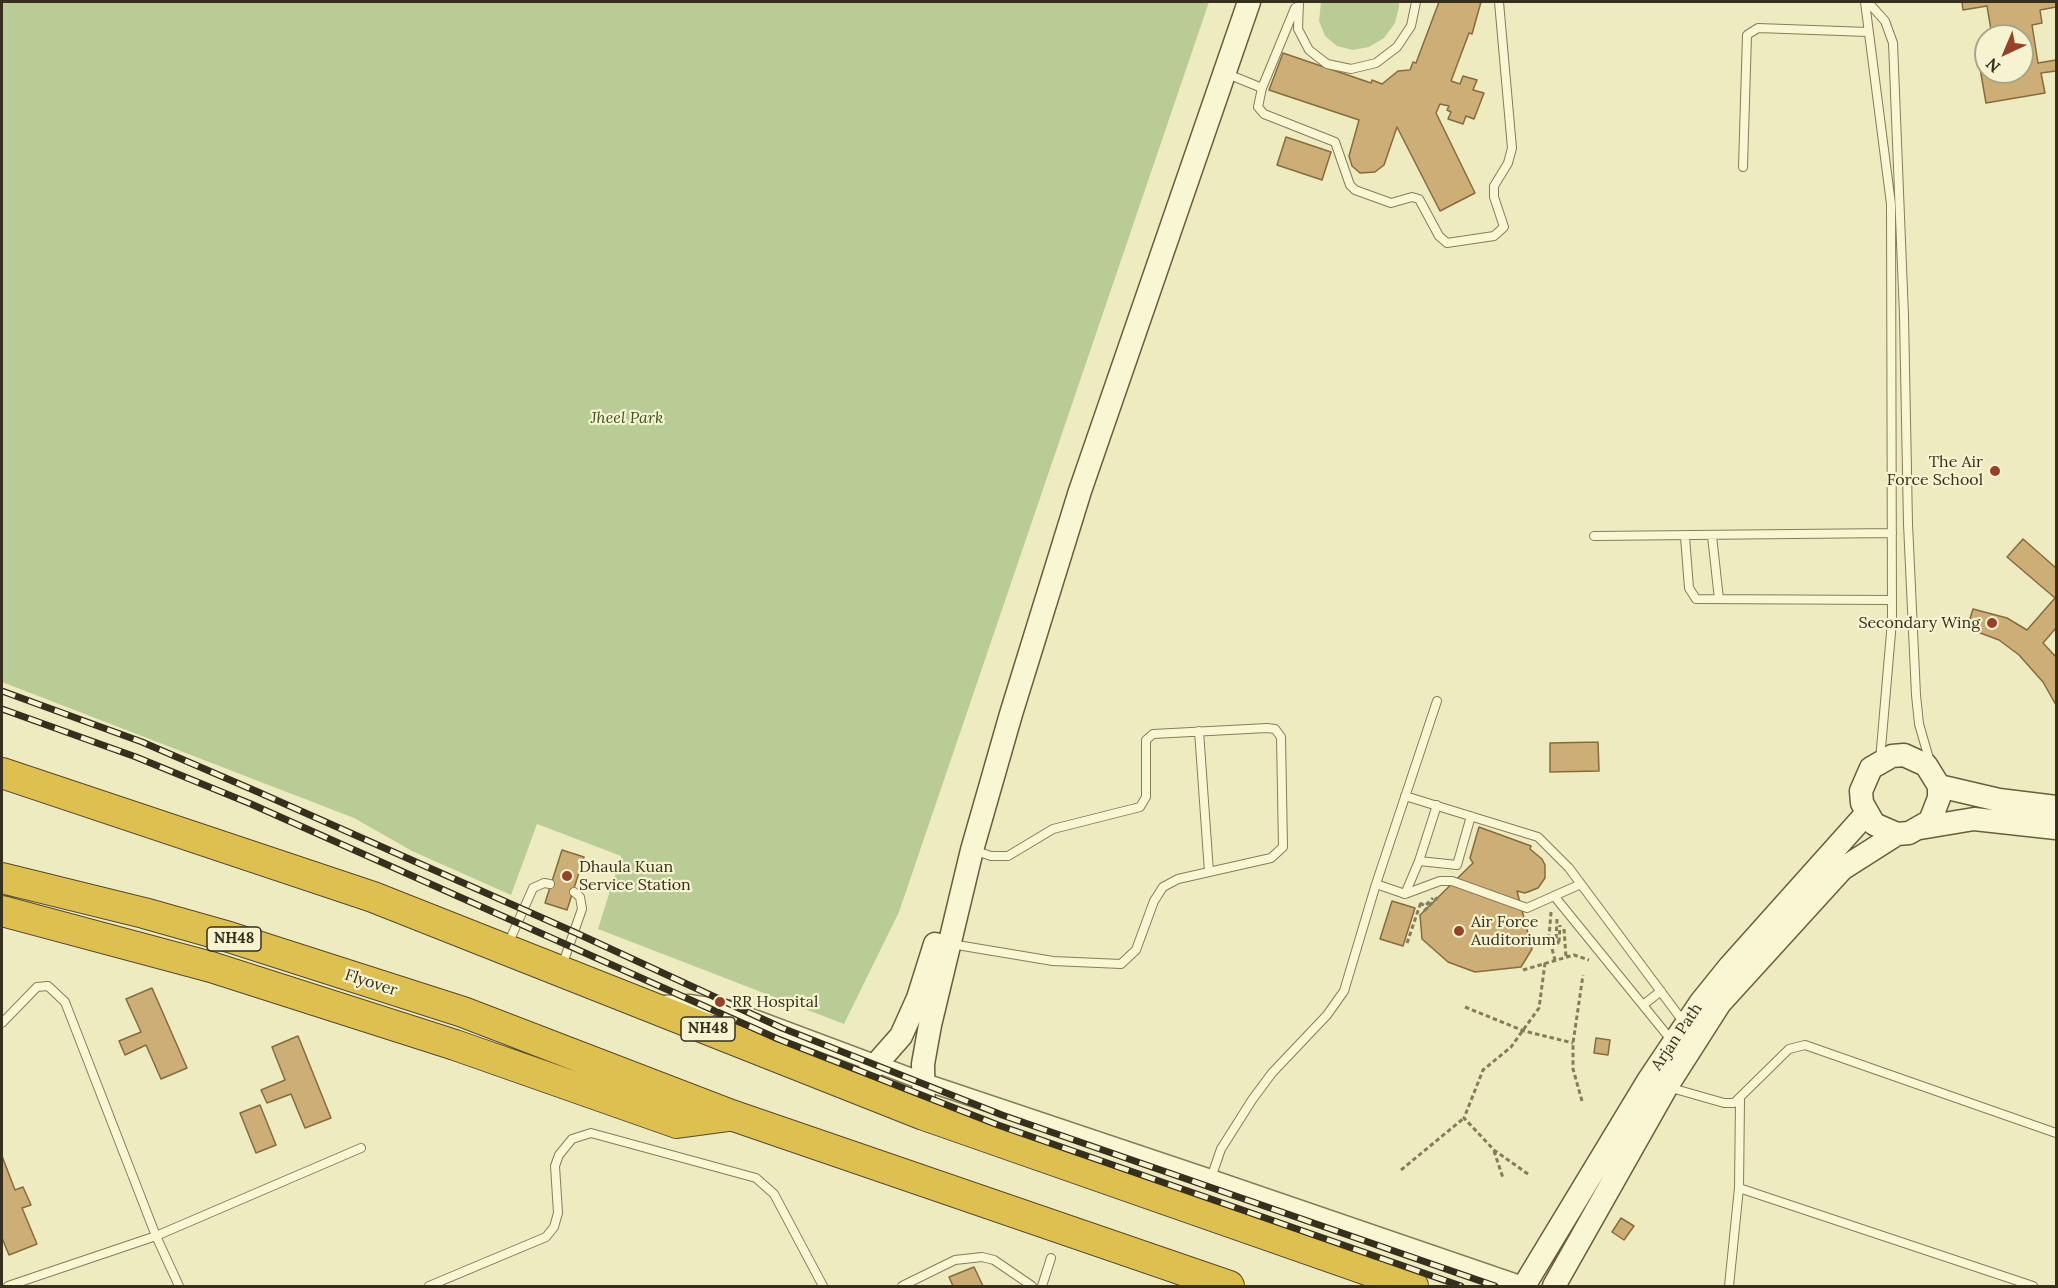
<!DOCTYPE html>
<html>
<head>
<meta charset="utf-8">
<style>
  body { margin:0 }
  #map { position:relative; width:2058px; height:1288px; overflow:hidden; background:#eeebc1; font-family:Lora,serif }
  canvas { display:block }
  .frame { position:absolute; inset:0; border:3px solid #372f1d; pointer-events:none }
  .north { position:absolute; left:1974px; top:24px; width:60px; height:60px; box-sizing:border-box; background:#f5f3d0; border:2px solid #a9a588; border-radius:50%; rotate:224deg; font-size:16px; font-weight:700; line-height:24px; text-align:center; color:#372f1d }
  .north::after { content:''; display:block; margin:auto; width:21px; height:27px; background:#964128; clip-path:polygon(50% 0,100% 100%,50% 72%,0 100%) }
</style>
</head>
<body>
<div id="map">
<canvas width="2058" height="1288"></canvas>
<div class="frame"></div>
<div class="north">N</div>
</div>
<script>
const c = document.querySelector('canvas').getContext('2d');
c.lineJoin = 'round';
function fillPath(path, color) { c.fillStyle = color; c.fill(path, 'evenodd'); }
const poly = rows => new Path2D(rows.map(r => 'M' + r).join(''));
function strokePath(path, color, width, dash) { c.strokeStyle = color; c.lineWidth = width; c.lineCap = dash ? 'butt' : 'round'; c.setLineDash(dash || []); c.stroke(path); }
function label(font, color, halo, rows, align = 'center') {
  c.font = font + ' Lora,serif'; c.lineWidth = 4.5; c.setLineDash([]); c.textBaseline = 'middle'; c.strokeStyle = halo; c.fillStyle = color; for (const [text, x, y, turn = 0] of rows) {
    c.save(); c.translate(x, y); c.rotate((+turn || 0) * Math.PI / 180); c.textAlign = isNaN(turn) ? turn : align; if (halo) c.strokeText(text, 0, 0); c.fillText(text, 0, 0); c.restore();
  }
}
const green = poly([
  [2,2,1209,2,899,912,844,1024,598,929,621,856,537,824,511,895,412,851,354,818,2,682],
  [1321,2,1399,2,1399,7,1395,23,1384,38,1369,47,1353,50,1337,46,1325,36,1319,21]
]);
const building = poly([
  [1439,2,1481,2,1472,34,1469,33,1451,81,1460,84,1463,76,1477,80,1473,90,1484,93,1474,119,1466,116,1463,124,1448,119,1451,112,1447,110,1449,106,1440,104,1436,113,1475,193,1440,211,1397,127,1384,165,1375,172,1360,173,1352,166,1349,156,1359,120,1269,90,1283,53,1371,83,1372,80,1382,84,1398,71,1410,70,1413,62,1416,63,1439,2],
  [1962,2,2056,2,2056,7,2040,10,2042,23,2032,25,2038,63,2056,60,2056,71,2041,73,2045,93,1986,103,1977,51,1986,49,1986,72,2022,72,2022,36,2019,34,1992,36,1987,6,1963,10,1962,2],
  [1286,137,1331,152,1322,180,1277,165,1286,137],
  [2023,539,2056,568,2056,628,2043,643,2056,657,2056,705,2043,682,2019,655,1999,640,1967,628,1973,609,2007,618,2027,630,2055,598,2007,557,2023,539],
  [1598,742,1599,771,1550,772,1550,743,1598,742],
  [1479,827,1531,846,1530,849,1542,859,1545,865,1545,878,1538,888,1525,893,1517,891,1532,949,1521,967,1475,972,1448,962,1422,939,1420,915,1473,863,1470,858,1479,827],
  [562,850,584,857,567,910,545,903,562,850],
  [1392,901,1415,908,1403,946,1380,939,1392,901],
  [152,988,187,1068,161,1079,146,1045,125,1055,119,1041,141,1032,126,999,152,988],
  [298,1036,331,1118,305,1128,291,1094,267,1103,261,1090,285,1080,272,1047,298,1036],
  [1596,1038,1610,1040,1608,1055,1594,1053,1596,1038],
  [260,1105,276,1145,256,1153,240,1113,260,1105],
  [2,1156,15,1190,23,1187,31,1205,22,1208,37,1244,9,1255,2,1238,2,1156],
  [1621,1218,1634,1226,1624,1240,1612,1232,1621,1218],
  [974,1267,983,1286,953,1286,949,1277,974,1267]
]);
const path = poly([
  [1420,903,1425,906,1433,898],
  [1424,911,1439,896],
  [1551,912,1549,937,1555,960],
  [1557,919,1556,941,1559,944],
  [1564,929,1566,957],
  [1559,942,1560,925],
  [1407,943,1421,902],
  [1523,970,1574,955,1589,960],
  [1465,1007,1524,1031,1573,1043],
  [1582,1101,1573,1069,1573,1043,1583,975],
  [1494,1151,1503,1178],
  [1401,1170,1464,1118],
  [1528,1174,1494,1150,1464,1118,1483,1070,1511,1047,1539,1008,1545,963]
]);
const lane = poly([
  [1299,2,1298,29,1309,50,1327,64,1351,69,1376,63,1397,47,1411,26,1416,2],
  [1865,2,1891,204,1892,621,1880,760],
  [1868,2,1885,21,1893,43,1904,316,1908,524,1916,695,1919,724,1930,762],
  [1225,73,1262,88,1295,8],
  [1262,88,1258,107,1264,114,1335,142,1350,185,1355,190,1391,203,1412,197,1419,199,1439,236,1447,243,1494,236,1504,227,1494,197,1494,186,1508,163,1512,148,1499,2],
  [1743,167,1747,35,1758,28,1868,32],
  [1594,536,1892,533],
  [1712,536,1719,599],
  [1685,537,1689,588,1696,599,1892,600],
  [1199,731,1209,872],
  [1405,796,1538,837,1569,868,1685,1024],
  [1419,861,1457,865,1471,816],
  [1376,884,1405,894,1440,881,1452,881,1527,908,1581,884],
  [1405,894,1419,861,1437,805],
  [1555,897,1672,1041],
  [508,944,533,888,544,883,550,884],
  [951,944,1053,961,1121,964,1136,950,1154,901,1163,887,1178,879,1271,858,1283,847,1281,737,1275,729,1267,728,1153,734,1146,740,1146,797,1140,807,1053,829,1008,856,991,856,973,850],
  [562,966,582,909,580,897,574,892],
  [1643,1005,1661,991],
  [2,1023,37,987,48,986,65,1002,156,1236,179,1286],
  [1668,1087,1724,1103,1734,1103,1789,1049,1805,1045,2056,1133],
  [1211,1178,1221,1149,1252,1100,1272,1073,1327,1015,1344,991,1376,884,1437,701],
  [1739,1188,2033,1286],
  [8,1286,156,1236,361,1148],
  [429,1286,546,1237,554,1227,558,1213,555,1166,559,1155,572,1139,591,1133,756,1178,774,1194,823,1286],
  [902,1286,955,1260,982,1257,994,1260,1032,1286],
  [1042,1286,1051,1258],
  [1729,1286,1739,1188,1740,1100]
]);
const street = poly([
  [662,1004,689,1003,730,1009,925,1082,1211,1178,1526,1286]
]);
const secondary = poly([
  [1939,786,1999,800,2056,807],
  [1920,828,1974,819,2056,828],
  [856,1087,901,1036,918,998,935,944],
  [924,1115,923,1064,930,1025,972,850,1011,714,1080,491,1249,2],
  [1524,1286,1648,1081,1701,1002,1730,966,1866,814],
  [1554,1286,1667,1086,1720,1003,1842,869,1897,834,1909,833,1930,821,1939,798,1939,786,1926,765,1904,755,1892,756,1871,768,1861,791,1862,803,1874,824,1897,834]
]);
const highway = poly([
  [2,773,373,897,924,1115,1413,1286],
  [2,878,144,913,229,937,463,1012,731,1115,1229,1286],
  [2,911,211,967,455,1045,677,1123,729,1116]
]);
const rail = poly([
  [2,691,142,742,258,792,574,932,782,1028,1002,1115,1495,1286],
  [2,709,136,757,251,804,778,1039,998,1125,1461,1286]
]);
const markers = [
  [1995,471,6,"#964128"],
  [1992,623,6,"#964128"],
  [567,876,6,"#964128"],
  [1459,931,6,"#964128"],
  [720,1002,6,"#964128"]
];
const shields = [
  [234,939,54],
  [708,1029,54]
];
const shieldNames = [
  ["NH48",234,939],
  ["NH48",708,1029]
];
const parkNames = [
  ["Jheel Park",627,418]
];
const poiNames = [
  ["The Air",1983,462,"right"],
  ["Force School",1983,480,"right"],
  ["Secondary Wing",1980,623,"right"],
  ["Dhaula Kuan",579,867],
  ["Service Station",579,885],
  ["Air Force",1471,922],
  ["Auditorium",1471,940],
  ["RR Hospital",732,1002]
];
const streetNames = [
  ["Flyover",371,983,18],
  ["Arjan Path",1677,1037,-56]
];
fillPath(green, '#b9cc95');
fillPath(building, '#ccae76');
strokePath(building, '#866b3e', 1.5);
strokePath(lane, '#877c58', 10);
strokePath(street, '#877c58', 19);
strokePath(secondary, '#695d3c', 25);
strokePath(highway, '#55482d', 32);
strokePath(path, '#877c58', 3, [4.5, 3]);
strokePath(lane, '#f9f6d4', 8);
strokePath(street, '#f9f6d4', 16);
strokePath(secondary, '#f9f6d4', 22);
strokePath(highway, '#dec050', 30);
strokePath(rail, '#372f1d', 7);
strokePath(rail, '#f5f3d0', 4.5, [14]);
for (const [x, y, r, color] of markers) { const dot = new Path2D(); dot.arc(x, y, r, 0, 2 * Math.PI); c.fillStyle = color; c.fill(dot); strokePath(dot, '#f5f3d0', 2); }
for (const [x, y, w] of shields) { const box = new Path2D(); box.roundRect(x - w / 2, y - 12, w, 24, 4.5); c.fillStyle = '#f5f3d0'; c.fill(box); strokePath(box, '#372f1d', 1.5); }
label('bold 15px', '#372f1d', null, shieldNames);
label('italic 16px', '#3c5323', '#f5f3d0', parkNames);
label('16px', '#372f1d', '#f5f3d0', poiNames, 'left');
label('16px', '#372f1d', '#f5f3d0', streetNames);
</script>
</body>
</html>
